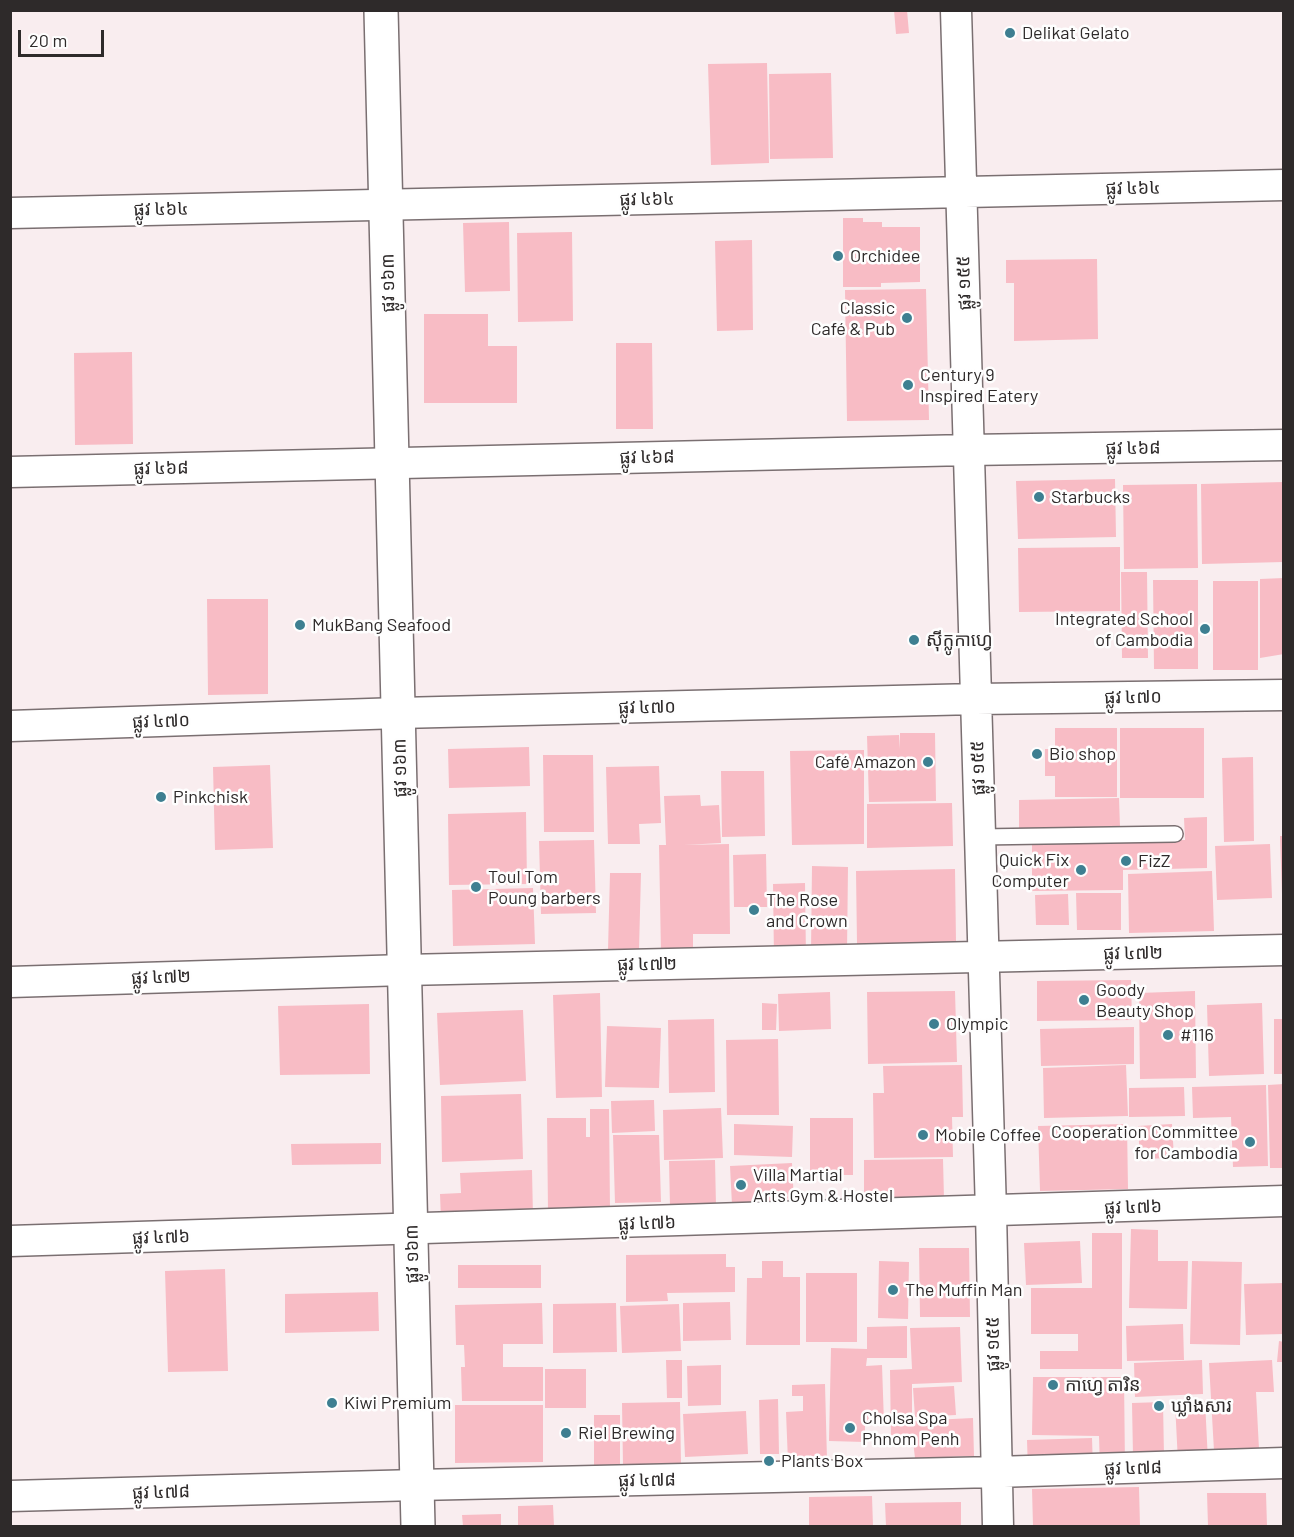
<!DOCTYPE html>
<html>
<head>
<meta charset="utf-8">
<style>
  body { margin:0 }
  #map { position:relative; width:1294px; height:1537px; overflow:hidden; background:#f9edef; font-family:Barlow,sans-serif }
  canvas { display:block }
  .frame { position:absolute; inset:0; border:12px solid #2e2a2a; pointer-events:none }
  .scale { position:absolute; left:18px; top:30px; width:86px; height:27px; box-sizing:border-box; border:3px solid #2e2a2a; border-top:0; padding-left:8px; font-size:18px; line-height:21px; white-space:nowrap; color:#2e2a2a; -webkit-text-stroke:4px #fefefe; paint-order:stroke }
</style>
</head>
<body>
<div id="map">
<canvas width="1294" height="1537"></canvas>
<div class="frame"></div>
<div class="scale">20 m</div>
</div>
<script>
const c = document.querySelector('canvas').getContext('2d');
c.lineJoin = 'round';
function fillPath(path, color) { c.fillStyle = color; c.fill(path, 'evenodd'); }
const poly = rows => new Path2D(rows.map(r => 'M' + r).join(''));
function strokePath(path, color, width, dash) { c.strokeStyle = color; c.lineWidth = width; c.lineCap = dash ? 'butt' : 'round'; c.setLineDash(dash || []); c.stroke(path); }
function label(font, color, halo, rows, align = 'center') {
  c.font = font + ' Barlow,"Noto Sans Khmer",sans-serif'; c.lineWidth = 5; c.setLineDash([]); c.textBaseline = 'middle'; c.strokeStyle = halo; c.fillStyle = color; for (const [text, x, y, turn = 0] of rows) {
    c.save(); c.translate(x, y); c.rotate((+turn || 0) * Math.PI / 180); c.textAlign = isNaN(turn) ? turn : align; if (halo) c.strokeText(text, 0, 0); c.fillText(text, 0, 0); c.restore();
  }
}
const building = poly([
  [894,10,907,10,909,33,896,34],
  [767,63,769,163,711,165,708,64],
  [831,73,833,158,770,159,769,74],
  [843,218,863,218,863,222,882,222,882,227,920,227,920,282,881,283,881,287,843,287],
  [509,222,510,291,465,292,463,223],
  [572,232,573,321,518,322,517,233],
  [752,240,753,330,717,331,715,241],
  [1097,259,1098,339,1014,341,1014,283,1006,283,1006,260],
  [926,289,929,420,847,421,845,290],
  [424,314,488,314,488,346,517,346,517,403,424,403],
  [616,343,652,343,653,429,616,429],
  [132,352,133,444,75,445,74,353],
  [1115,479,1116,537,1018,539,1016,481],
  [1284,482,1284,562,1202,564,1201,484],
  [1197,484,1198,568,1124,569,1123,485],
  [1120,547,1120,611,1019,612,1018,548],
  [1121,572,1147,572,1148,658,1122,658],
  [1284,578,1284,654,1260,658,1260,579],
  [1153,580,1198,580,1198,669,1154,669],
  [1213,581,1258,581,1258,670,1213,670],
  [207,599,268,599,268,694,208,695],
  [1055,728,1117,728,1117,797,1055,797,1055,776,1045,776,1045,749,1055,749],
  [1120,728,1204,728,1204,798,1120,798],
  [900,733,935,733,936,801,869,802,867,736,899,735,900,749],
  [529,747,530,786,449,788,448,749],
  [864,750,864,844,792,845,790,751],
  [543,755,593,755,594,832,544,832],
  [1253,757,1254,841,1224,842,1222,758],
  [270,765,273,848,215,850,213,767],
  [659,766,661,823,639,824,640,844,608,844,606,767],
  [721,771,764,771,765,836,722,837],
  [700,795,701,806,719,805,721,843,684,845,729,844,730,934,693,934,693,954,661,954,659,845,666,845,664,796],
  [1119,798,1120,827,1019,829,1019,800],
  [952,803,953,846,867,848,867,804],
  [526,812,527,884,449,885,448,814],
  [1207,817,1207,868,1123,870,1123,890,1032,891,1032,843,1185,840,1184,818],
  [1280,836,1284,836,1284,894,1282,894],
  [594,840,596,913,541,914,539,841],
  [1270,844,1272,898,1217,900,1215,846],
  [766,854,767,907,734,907,733,855],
  [812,866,848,867,847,952,811,951],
  [955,869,956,942,857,944,856,871],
  [1212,871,1214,931,1129,933,1128,874],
  [610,873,641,873,639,950,608,950],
  [805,883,806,959,774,959,773,884],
  [533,888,535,944,453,946,452,890],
  [1076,893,1121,893,1121,930,1077,930],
  [1068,894,1069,925,1036,925,1035,895],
  [1131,980,1132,1020,1037,1021,1037,981],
  [955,991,957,1062,868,1064,867,992],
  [1195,991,1196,1078,1140,1079,1139,993],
  [830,992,831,1029,779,1031,778,994],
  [600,993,602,1097,556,1098,553,995],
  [762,1003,777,1004,776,1030,762,1030],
  [1262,1003,1264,1074,1209,1076,1207,1005],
  [369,1004,370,1074,280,1075,278,1006],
  [523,1010,526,1081,440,1085,437,1013],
  [714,1019,715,1092,669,1093,668,1020],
  [1274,1019,1284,1019,1284,1074,1274,1074],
  [607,1026,661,1028,659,1088,605,1087],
  [1134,1027,1134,1064,1041,1066,1040,1029],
  [778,1039,779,1115,727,1115,726,1040],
  [962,1065,963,1117,952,1117,953,1157,874,1158,873,1093,884,1093,883,1066],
  [1126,1065,1128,1116,1044,1118,1043,1068],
  [1284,1084,1284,1168,1270,1168,1268,1085],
  [1266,1085,1268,1166,1233,1167,1231,1117,1193,1118,1192,1087],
  [1184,1087,1185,1116,1129,1117,1129,1088],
  [521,1094,523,1159,442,1162,441,1096],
  [654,1100,655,1131,612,1133,611,1101],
  [721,1108,723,1158,664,1160,663,1110],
  [590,1109,609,1109,610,1211,548,1212,547,1118,586,1118,586,1137,590,1137],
  [810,1118,853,1118,853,1175,810,1175],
  [734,1124,793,1126,792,1157,734,1155],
  [1127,1124,1128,1189,1040,1191,1038,1126],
  [1172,1124,1174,1158,1140,1159,1138,1126],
  [613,1135,659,1135,661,1202,615,1203],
  [381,1143,381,1164,292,1165,291,1144],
  [943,1159,944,1199,864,1200,864,1160],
  [715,1160,716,1206,670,1207,669,1161],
  [792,1163,794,1203,732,1205,730,1166],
  [532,1170,533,1217,441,1220,440,1194,461,1193,460,1173],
  [1131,1229,1158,1230,1158,1261,1188,1261,1187,1309,1129,1308],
  [1092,1233,1122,1233,1122,1369,1040,1369,1040,1351,1078,1351,1078,1334,1031,1334,1031,1288,1092,1288],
  [1080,1241,1082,1283,1026,1285,1024,1243],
  [919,1248,969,1248,970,1317,920,1317],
  [726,1254,726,1267,735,1267,735,1292,667,1293,668,1301,626,1302,626,1255],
  [762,1261,783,1261,783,1277,800,1277,800,1345,746,1345,747,1278,762,1278],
  [879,1261,909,1262,908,1319,878,1318],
  [1192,1261,1242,1262,1240,1345,1190,1344],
  [458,1265,541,1265,541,1288,458,1288],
  [225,1269,228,1371,168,1372,165,1271],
  [806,1273,857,1273,857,1342,806,1342],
  [1284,1283,1284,1334,1246,1335,1244,1284],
  [378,1292,379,1331,285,1333,285,1294],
  [730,1302,731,1340,683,1341,683,1303],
  [542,1303,543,1344,503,1344,503,1367,543,1367,543,1401,462,1401,461,1367,465,1367,464,1345,456,1345,455,1305],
  [616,1303,617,1352,553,1353,553,1304],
  [679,1304,681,1351,622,1353,620,1306],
  [1183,1324,1184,1360,1127,1361,1126,1326],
  [907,1326,907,1358,867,1358,866,1366,882,1365,884,1423,865,1423,865,1442,829,1441,831,1348,867,1349,867,1327],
  [960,1327,962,1382,912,1384,912,1421,973,1418,974,1456,915,1458,913,1441,891,1441,890,1370,912,1369,910,1328],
  [1279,1341,1284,1342,1284,1362,1277,1362],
  [666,1360,682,1360,682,1398,667,1398],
  [1202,1360,1203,1394,1135,1397,1134,1363],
  [1272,1360,1274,1392,1256,1392,1259,1449,1214,1451,1209,1363],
  [721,1365,721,1405,688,1406,687,1366],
  [545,1369,586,1369,586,1408,545,1408],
  [1033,1377,1124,1377,1125,1468,1100,1469,1099,1436,1032,1435],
  [825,1384,827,1460,788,1462,786,1412,803,1411,803,1396,792,1396,792,1385],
  [954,1386,956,1415,915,1417,913,1388],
  [778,1399,779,1454,760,1454,759,1400],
  [1205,1401,1208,1461,1178,1462,1175,1403],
  [680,1402,681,1465,623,1466,622,1403],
  [1163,1402,1164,1456,1133,1456,1132,1403],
  [455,1405,543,1405,543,1462,455,1463],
  [746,1411,748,1454,685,1457,683,1414],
  [594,1415,620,1415,620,1465,594,1465],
  [1092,1438,1093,1469,1028,1471,1027,1440],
  [1139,1487,1140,1526,1033,1526,1032,1489],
  [1207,1493,1266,1493,1267,1526,1208,1526],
  [872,1496,873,1526,809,1526,809,1497],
  [961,1502,961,1526,886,1526,885,1503],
  [553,1505,554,1526,518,1526,518,1506],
  [501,1514,501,1526,463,1526,462,1515]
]);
const lane = poly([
  [980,837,1175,834]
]);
const street = poly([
  [956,10,991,1212,998,1526],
  [10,213,1284,185],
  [10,472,968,450,1284,445],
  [10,726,399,713,976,699,1284,695],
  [10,982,405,970,1284,950],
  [10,1241,1284,1201],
  [10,1496,417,1485,996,1472,1284,1463]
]);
const secondary = poly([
  [381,10,418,1526]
]);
const markers = [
  [1010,33,6,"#3e7f91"],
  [838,256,6,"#3e7f91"],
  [907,318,6,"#3e7f91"],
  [908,385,6,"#3e7f91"],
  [1039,497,6,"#3e7f91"],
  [300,625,6,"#3e7f91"],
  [1205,629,6,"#3e7f91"],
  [914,640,6,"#3e7f91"],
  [1037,754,6,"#3e7f91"],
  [928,762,6,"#3e7f91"],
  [161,797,6,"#3e7f91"],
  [1126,861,6,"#3e7f91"],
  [1081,870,6,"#3e7f91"],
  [476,887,6,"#3e7f91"],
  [754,910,6,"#3e7f91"],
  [1084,1000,6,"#3e7f91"],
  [934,1024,6,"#3e7f91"],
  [1168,1035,6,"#3e7f91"],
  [923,1135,6,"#3e7f91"],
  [1250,1142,6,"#3e7f91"],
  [741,1185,6,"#3e7f91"],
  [893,1290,6,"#3e7f91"],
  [1053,1385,6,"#3e7f91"],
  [332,1403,6,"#3e7f91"],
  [1159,1406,6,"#3e7f91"],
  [850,1428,6,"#3e7f91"],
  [566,1433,6,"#3e7f91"],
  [769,1461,6,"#3e7f91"]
];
const poiNames = [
  ["Delikat Gelato",1022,33],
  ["Orchidee",850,256],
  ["Classic",895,308,"right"],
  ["Café & Pub",895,329,"right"],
  ["Century 9",920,375],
  ["Inspired Eatery",920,396],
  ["Starbucks",1051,497],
  ["Integrated School",1193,619,"right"],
  ["of Cambodia",1193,640,"right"],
  ["MukBang Seafood",312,625],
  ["ស៊ីក្លូកាហ្វេ",926,640],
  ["Bio shop",1049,754],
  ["Café Amazon",916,762,"right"],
  ["Pinkchisk",173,797],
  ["Quick Fix",1069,860,"right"],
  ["Computer",1069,881,"right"],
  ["FizZ",1138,861],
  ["Toul Tom",488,877],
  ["Poung barbers",488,898],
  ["The Rose",766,900],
  ["and Crown",766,921],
  ["Goody",1096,990],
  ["Beauty Shop",1096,1011],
  ["Olympic",946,1024],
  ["#116",1180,1035],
  ["Cooperation Committee",1238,1132,"right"],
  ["for Cambodia",1238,1153,"right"],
  ["Mobile Coffee",935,1135],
  ["Villa Martial",753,1175],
  ["Arts Gym & Hostel",753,1196],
  ["The Muffin Man",905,1290],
  ["កាហ្វេ តារិន",1065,1385],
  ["Kiwi Premium",344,1403],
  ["ឃ្លាំងសារ",1171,1406],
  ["Cholsa Spa",862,1418],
  ["Phnom Penh",862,1439],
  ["Riel Brewing",578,1433],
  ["Plants Box",781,1461]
];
const streetNames = [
  ["ផ្លូវ ៤៦៤",1133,188,-1],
  ["ផ្លូវ ៤៦៤",647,199,-1],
  ["ផ្លូវ ៤៦៤",161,209,-1],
  ["ផ្លូវ ១៦៣",388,283,-91],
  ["ផ្លូវ ១៥៥",964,283,-92],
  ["ផ្លូវ ៤៦៨",1133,448,-1],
  ["ផ្លូវ ៤៦៨",647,457,-1],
  ["ផ្លូវ ៤៦៨",161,468,-1],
  ["ផ្លូវ ៤៧០",1133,697,-1],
  ["ផ្លូវ ៤៧០",647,707,-1],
  ["ផ្លូវ ៤៧០",161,721,-2],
  ["ផ្លូវ ១៦៣",400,768,-91],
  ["ផ្លូវ ១៥៥",978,768,-92],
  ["ផ្លូវ ៤៧២",1133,953,-1],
  ["ផ្លូវ ៤៧២",647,964,-1],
  ["ផ្លូវ ៤៧២",161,977,-2],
  ["ផ្លូវ ៤៧៦",1133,1207,-2],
  ["ផ្លូវ ៤៧៦",647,1223,-2],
  ["ផ្លូវ ៤៧៦",161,1237,-2],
  ["ផ្លូវ ១៦៣",412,1254,-91],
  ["ផ្លូវ ១៥៥",993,1344,-91],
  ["ផ្លូវ ៤៧៨",1133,1468,-2],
  ["ផ្លូវ ៤៧៨",647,1480,-1],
  ["ផ្លូវ ៤៧៨",161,1492,-2]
];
fillPath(building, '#f8bcc5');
strokePath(lane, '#7a6f71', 18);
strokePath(street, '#7a6f71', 33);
strokePath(secondary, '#7a6f71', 36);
strokePath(lane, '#fff', 15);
strokePath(street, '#fff', 30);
strokePath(secondary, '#fff', 33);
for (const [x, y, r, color] of markers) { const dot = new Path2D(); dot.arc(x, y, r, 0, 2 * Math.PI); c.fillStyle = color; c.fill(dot); strokePath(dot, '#fefefe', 2); }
label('18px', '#2e2a2a', '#fefefe', poiNames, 'left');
label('18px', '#2e2a2a', '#fefefe', streetNames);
</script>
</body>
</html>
